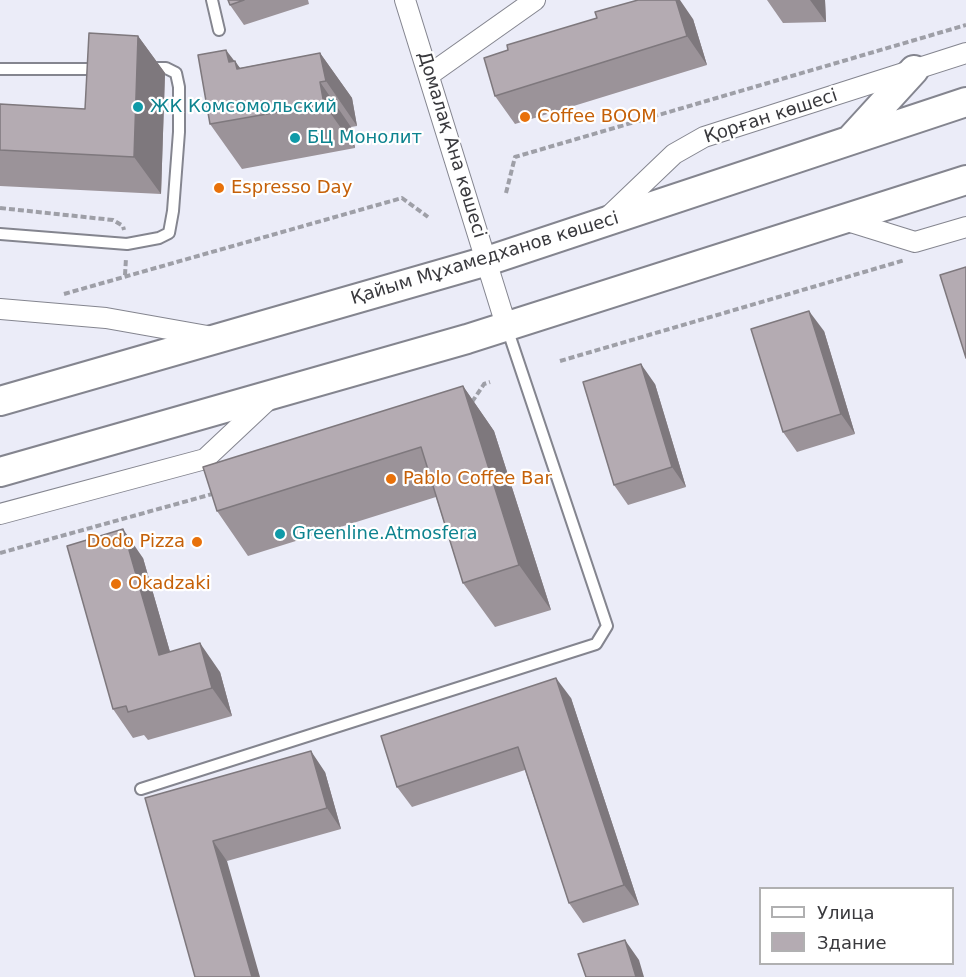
<!DOCTYPE html>
<html>
<head>
<meta charset="utf-8">
<style>
  body { margin:0 }
  #map { position:relative; width:966px; height:977px; overflow:hidden; background:#ebecf8; font-family:"DejaVu Sans",sans-serif }
  canvas { display:block }
  .legend { position:absolute; left:759px; top:887px; width:195px; height:78px; box-sizing:border-box; background:#fff; border:2px solid #b0b0b1; margin:0; padding:8px 10px; list-style:none; font-size:18px; color:#39393d }
  .legend li { display:flex; align-items:center; gap:12px; height:30px }
  .legend b { width:30px; border:2px solid #b0b0b1 }
</style>
</head>
<body>
<div id="map">
<canvas width="966" height="977"></canvas>
<ul class="legend">
<li><b style="height:8px;background:#fff"></b>Улица</li>
<li><b style="height:16px;background:#b4abb2"></b>Здание</li>
</ul>
</div>
<script>
const c = document.querySelector('canvas').getContext('2d');
c.lineJoin = 'round';
const poly = rows => new Path2D(rows.map(r => 'M' + r).join(''));
function strokePath(path, color, width, dash) { c.strokeStyle = color; c.lineWidth = width; c.lineCap = dash ? 'butt' : 'round'; c.setLineDash(dash || []); c.stroke(path); }
function fillPath(path, color) { c.fillStyle = color; c.fill(path, 'evenodd'); }
function label(font, color, halo, rows, align = 'center') {
  c.font = font + ' "DejaVu Sans",sans-serif'; c.lineWidth = 4.5; c.setLineDash([]); c.textBaseline = 'middle'; c.strokeStyle = halo; c.fillStyle = color; for (const [text, x, y, turn = 0] of rows) {
    c.save(); c.translate(x, y); c.rotate((+turn || 0) * Math.PI / 180); c.textAlign = isNaN(turn) ? turn : align; if (halo) c.strokeText(text, 0, 0); c.fillText(text, 0, 0); c.restore();
  }
}
const path = poly([
  [506,193,515,157,966,25],
  [0,208,113,220,123,226,124,230],
  [125,275,126,258],
  [64,294,402,198,428,217],
  [560,361,905,260],
  [472,402,484,384,490,382],
  [0,553,216,493]
]);
const service = poly([
  [212,0,219,30],
  [0,69,99,69],
  [0,234,127,244,159,238,169,233,173,211,179,132,179,87,176,73,166,68,147,68],
  [141,789,596,644,607,626,507,328]
]);
const minor = poly([
  [405,0,506,325],
  [429,75,535,0],
  [607,218,674,154,704,137,966,53],
  [841,219,915,242,966,227],
  [0,309,106,318,213,337],
  [0,514,205,459,271,397]
]);
const secondary = poly([
  [851,139,914,70],
  [0,401,487,261,966,102],
  [0,472,467,339,966,180]
]);
const wall = poly([
  [228,0,308,0,309,4,244,25,230,5],
  [767,0,825,0,826,22,783,23],
  [693,19,707,65,515,124,495,96,508,50],
  [138,36,165,73,161,194,0,186,0,104,85,109],
  [320,53,352,98,357,126,351,127,355,148,242,169,210,124,234,61,240,68],
  [824,331,855,434,797,452,783,432],
  [655,384,686,487,628,505,614,485],
  [463,386,494,431,551,610,495,627,463,583,436,497,248,556,217,511],
  [143,558,170,652,220,672,232,716,148,740,144,735,133,738,113,709],
  [571,698,639,905,583,923,569,903,525,770,412,807,397,787],
  [325,772,341,829,227,861,145,798]
]);
const shadedWall = poly([
  [676,0,680,0,693,19,707,65,687,36],
  [810,0,825,0,826,22],
  [138,36,165,73,161,194,134,157],
  [226,50,236,63,235,61,267,106,229,62],
  [320,53,352,98,357,126,326,81],
  [320,82,351,127,355,148,324,104],
  [809,311,824,331,855,434,841,414],
  [641,364,655,384,686,487,672,467],
  [463,386,494,431,551,610,519,565],
  [123,529,143,558,179,683,159,655],
  [200,643,220,672,232,716,212,688],
  [556,678,571,698,639,905,624,885],
  [311,751,325,772,341,829,327,808],
  [213,841,227,861,260,977,252,977],
  [625,940,639,960,644,977,636,977]
]);
const building = poly([
  [228,0,244,0,230,5,228,0],
  [638,0,676,0,687,36,495,96,484,58,508,50,507,45,597,18,595,12,638,0],
  [89,33,138,36,134,157,0,150,0,104,85,109,89,33],
  [226,50,229,62,235,61,237,69,320,53,326,81,320,82,324,104,210,124,198,55,226,50],
  [966,267,966,358,940,275,966,267],
  [809,311,841,414,783,432,751,329,809,311],
  [641,364,672,467,614,485,583,382,641,364],
  [463,386,519,565,463,583,421,447,217,511,203,467,463,386],
  [123,529,159,655,200,643,212,688,128,712,126,706,113,709,67,546,123,529],
  [556,678,624,885,569,903,518,747,397,787,381,736,556,678],
  [311,751,327,808,213,841,252,977,195,977,145,798,311,751],
  [625,940,636,977,586,977,578,954,625,940]
]);
const markers = [
  [138,107,6,"#0f9aa8"],
  [525,117,6,"#e8710a"],
  [295,138,6,"#0f9aa8"],
  [219,188,6,"#e8710a"],
  [391,479,6,"#e8710a"],
  [280,534,6,"#0f9aa8"],
  [197,542,6,"#e8710a"],
  [116,584,6,"#e8710a"]
];
const cultureNames = [
  ["ЖК Комсомольский",150,107],
  ["БЦ Монолит",307,138],
  ["Greenline.Atmosfera",292,534]
];
const foodNames = [
  ["Coffee BOOM",537,117],
  ["Espresso Day",231,188],
  ["Pablo Coffee Bar",403,479],
  ["Dodo Pizza",185,542,"right"],
  ["Okadzaki",128,584]
];
const streetNames = [
  ["Қорған көшесі",771,117,-18],
  ["Домалақ Ана көшесі",451,145,73],
  ["Қайым Мұхамедханов көшесі",485,259,-17]
];
strokePath(service, '#84858f', 14);
strokePath(minor, '#84858f', 22);
strokePath(secondary, '#84858f', 32);
strokePath(path, '#9e9fa7', 4, [6, 3]);
strokePath(service, '#fff', 10);
strokePath(minor, '#fff', 20);
strokePath(secondary, '#fff', 28);
fillPath(wall, '#9b9399');
fillPath(shadedWall, '#7e787d');
fillPath(building, '#b4abb2');
strokePath(building, '#7e787d', 1.5);
for (const [x, y, r, color] of markers) { const dot = new Path2D(); dot.arc(x, y, r, 0, 2 * Math.PI); c.fillStyle = color; c.fill(dot); strokePath(dot, '#fff', 2); }
label('18px', '#0d838f', '#fff', cultureNames, 'left');
label('18px', '#c56008', '#fff', foodNames, 'left');
label('18px', '#39393d', '#fff', streetNames);
</script>
</body>
</html>
